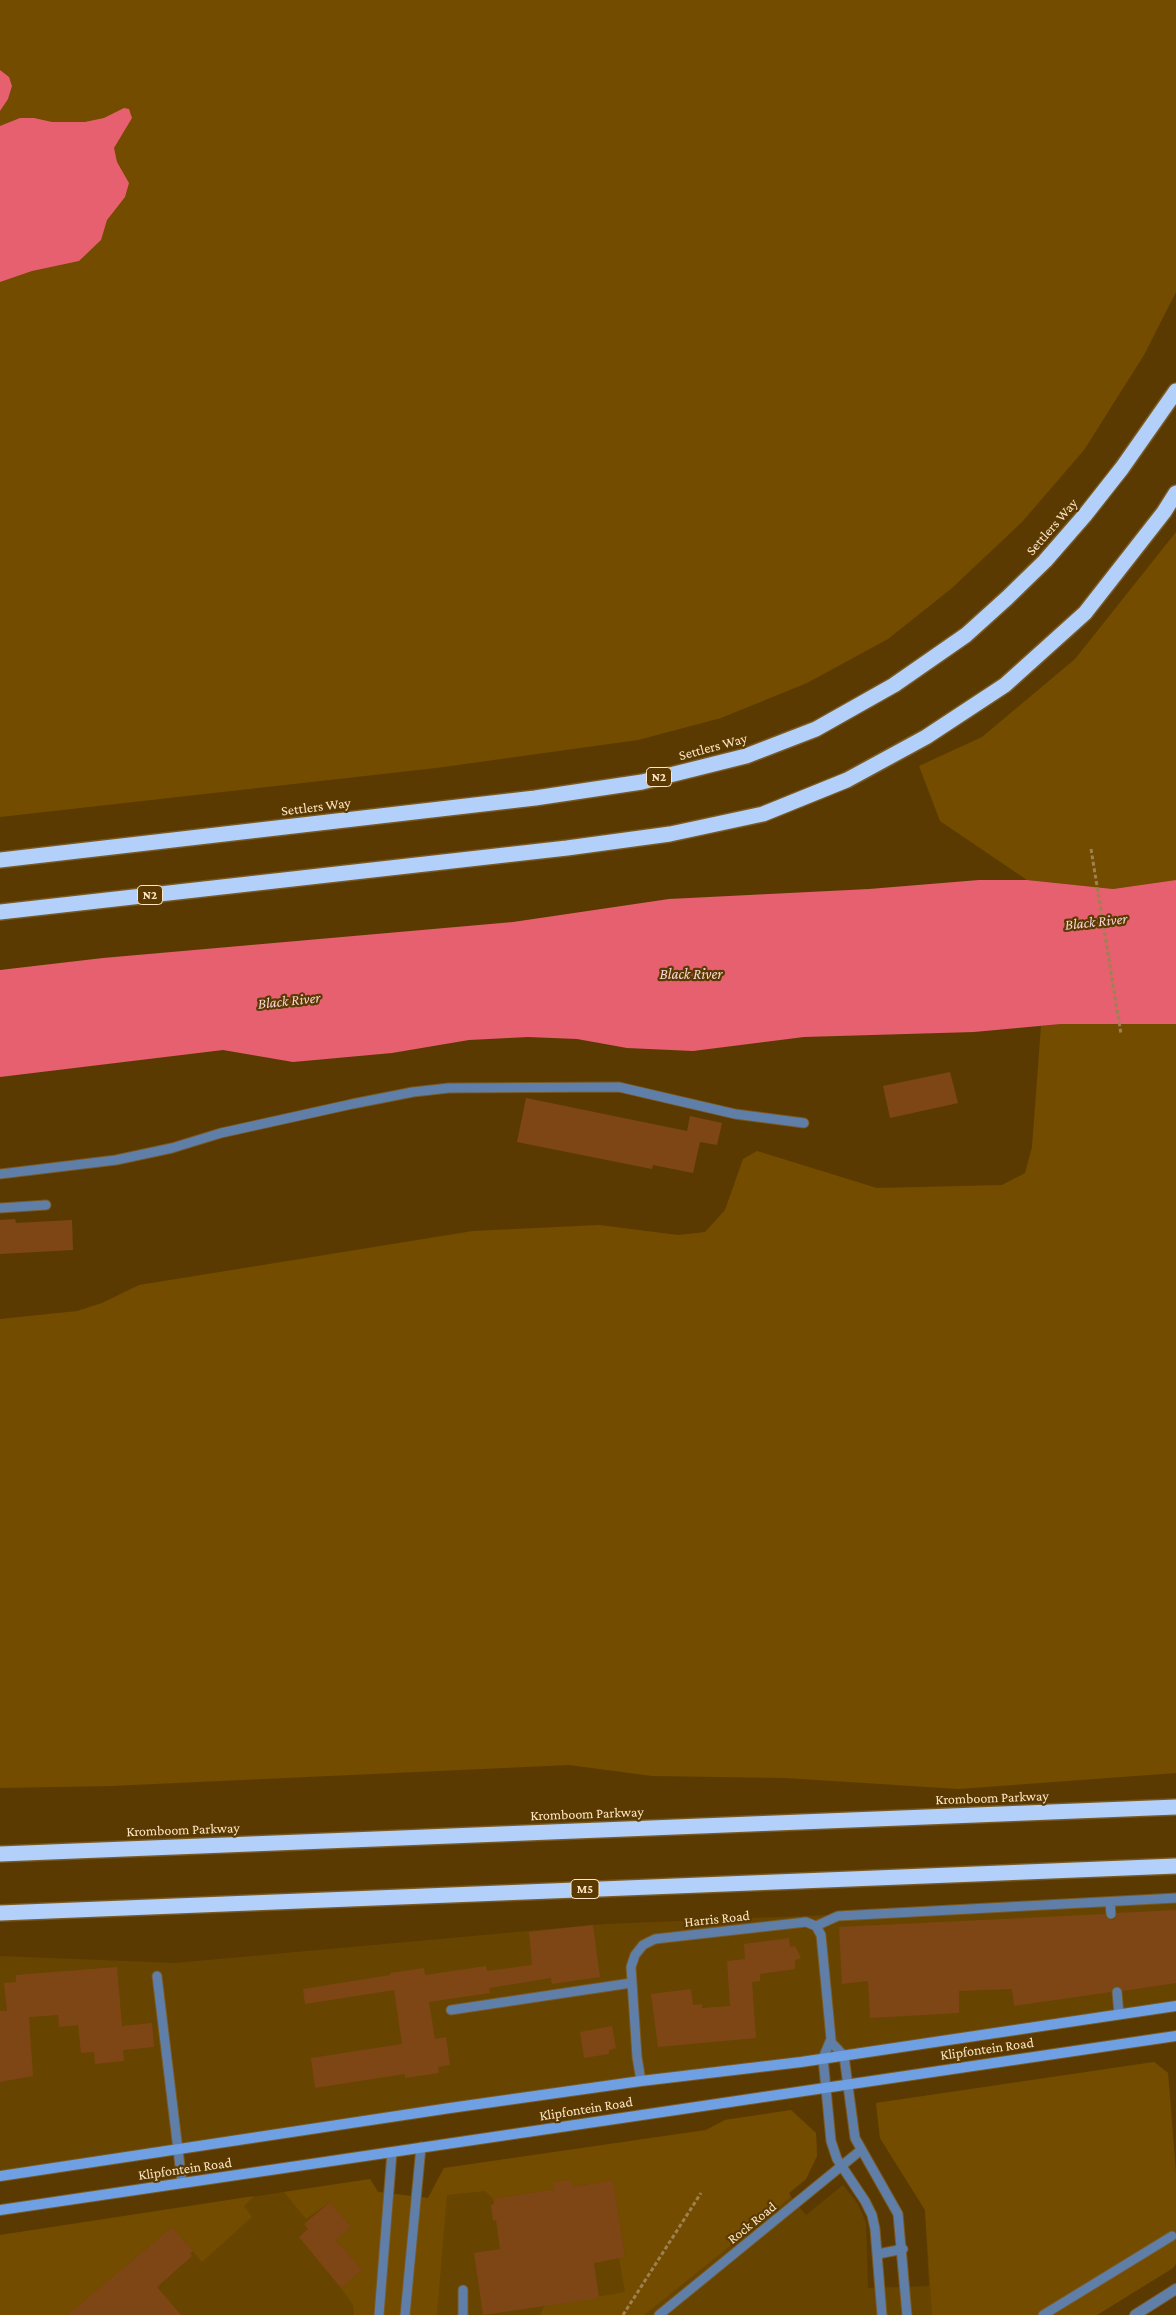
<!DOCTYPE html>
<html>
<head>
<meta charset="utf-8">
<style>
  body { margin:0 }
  canvas { display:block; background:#5a3a00 }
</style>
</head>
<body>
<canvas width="1176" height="2315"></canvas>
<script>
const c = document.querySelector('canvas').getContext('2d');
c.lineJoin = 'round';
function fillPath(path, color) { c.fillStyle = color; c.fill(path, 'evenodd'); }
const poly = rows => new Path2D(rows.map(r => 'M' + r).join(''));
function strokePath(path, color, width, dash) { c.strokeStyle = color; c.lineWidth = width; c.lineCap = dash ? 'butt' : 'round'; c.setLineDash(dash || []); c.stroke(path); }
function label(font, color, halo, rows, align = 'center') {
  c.font = font + ' "Crimson Pro",serif'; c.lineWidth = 4.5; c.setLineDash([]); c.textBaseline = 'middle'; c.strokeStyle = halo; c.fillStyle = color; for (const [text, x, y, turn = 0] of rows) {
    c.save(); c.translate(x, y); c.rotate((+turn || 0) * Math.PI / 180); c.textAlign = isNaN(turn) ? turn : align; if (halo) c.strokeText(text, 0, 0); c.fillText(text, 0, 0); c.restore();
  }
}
const built = poly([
  [1176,1901,1176,2006,0,2176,0,1956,175,1963,605,1924],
  [1154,2062,1168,2073,1176,2173,1176,2264,1173,2268,1097,2315,0,2315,0,2235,370,2179,378,2192,428,2198,444,2168,706,2130,725,2120,791,2110,816,2133,817,2156,806,2179,789,2193,791,2197,806,2215,843,2185,858,2204,866,2223,868,2288,929,2286,925,2210,880,2138,876,2103]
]);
const green = poly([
  [0,0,1176,0,1176,292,1144,355,1084,450,1022,522,952,588,888,639,807,683,721,718,638,740,436,768,0,817],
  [1176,532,1176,880,1113,889,1027,880,940,821,919,766,982,737,1075,659],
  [1061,1024,1176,1024,1176,1773,959,1789,785,1778,652,1776,569,1765,111,1786,0,1788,0,1319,77,1311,102,1303,139,1285,473,1231,599,1225,678,1235,705,1232,725,1210,743,1159,757,1151,877,1188,1002,1185,1025,1173,1032,1147,1041,1026],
  [1154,2062,1168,2073,1176,2173,1176,2264,1173,2268,1097,2315,932,2315,925,2210,880,2138,876,2103],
  [791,2110,816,2133,817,2156,806,2179,789,2193,791,2197,644,2315,540,2315,544,2306,625,2292,619,2258,625,2257,613,2180,573,2187,571,2180,555,2182,555,2189,493,2199,485,2191,447,2195,437,2315,354,2315,353,2305,341,2288,362,2270,336,2240,351,2227,330,2202,306,2219,284,2192,370,2179,378,2192,428,2198,444,2168,706,2130,725,2120],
  [254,2196,244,2206,252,2217,202,2262,172,2227,67,2315,0,2315,0,2235]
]);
const water = poly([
  [0,70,9,77,12,86,8,99,0,111],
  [124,108,129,109,132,118,114,148,117,162,129,183,125,197,107,220,101,240,79,261,32,271,0,282,0,126,20,118,34,118,52,122,85,122,104,118],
  [979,880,1027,880,1113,889,1176,880,1176,1024,1061,1024,974,1032,804,1037,693,1051,627,1048,577,1039,528,1037,469,1040,392,1053,293,1062,223,1050,0,1077,0,970,103,958,513,922,669,899,869,889]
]);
const building = poly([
  [950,1072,958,1103,890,1118,883,1086],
  [526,1098,687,1131,690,1116,722,1123,717,1145,700,1142,693,1173,653,1165,652,1169,517,1142],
  [15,1219,16,1223,72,1220,73,1250,0,1254,0,1220],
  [1176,1910,1176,1983,1123,1991,1116,1986,1111,1992,1014,2006,1012,1989,959,1991,959,2013,870,2018,868,1981,842,1984,839,1927,1105,1914,1106,1918,1111,1920,1115,1919,1117,1913],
  [593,1925,600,1977,552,1984,551,1978,489,1988,490,1993,429,2002,435,2039,446,2037,450,2065,438,2067,439,2073,405,2078,405,2074,315,2088,311,2058,402,2044,394,1990,305,2004,303,1989,390,1975,390,1973,424,1968,425,1975,486,1966,487,1971,532,1965,529,1932],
  [789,1938,790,1947,795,1946,801,1958,795,1960,795,1969,760,1974,760,1981,752,1982,756,2038,658,2047,651,1994,691,1989,693,2005,702,2004,702,2008,730,2006,727,1961,745,1959,744,1944],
  [117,1967,122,2026,152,2023,154,2047,123,2050,124,2061,95,2064,94,2052,81,2053,78,2025,59,2027,58,2015,29,2017,33,2076,0,2082,0,2011,7,2011,4,1983,16,1982,16,1975],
  [612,2026,616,2048,609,2050,609,2054,584,2058,580,2032],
  [571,2180,573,2187,613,2180,625,2257,594,2263,599,2298,483,2315,474,2253,500,2249,496,2220,493,2221,491,2205,494,2204,493,2199,555,2189,554,2182],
  [330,2202,351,2227,336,2240,362,2270,341,2288,299,2237,308,2229,304,2224],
  [172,2227,193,2251,190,2254,192,2256,157,2287,181,2315,67,2315]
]);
const path = poly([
  [1091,849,1121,1034],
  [623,2315,701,2193]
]);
const lane = poly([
  [0,1174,116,1160,172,1148,221,1133,352,1104,413,1092,449,1088,619,1087,735,1114,804,1123],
  [0,1208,46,1205],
  [1110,1902,1111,1914],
  [816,1926,838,1916,1176,1898],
  [157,1976,182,2183],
  [1117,1992,1119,2014],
  [451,2010,631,1983],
  [831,2042,844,2056,855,2138,898,2214,907,2315],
  [641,2081,637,2057,631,1967,635,1955,643,1945,655,1939,806,1922,816,1926,821,1935,831,2039,823,2058,831,2141,837,2159,865,2201,872,2215,875,2229,882,2315],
  [878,2254,903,2249],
  [379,2315,392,2152],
  [405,2315,421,2147],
  [463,2315,463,2290],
  [659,2315,861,2150],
  [1043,2315,1172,2236]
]);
const street = poly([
  [1135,2315,1176,2289]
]);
const secondary = poly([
  [0,2176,450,2108,641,2081,801,2062,1176,2006],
  [0,2210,1176,2036]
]);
const highway = poly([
  [0,860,535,798,642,782,746,756,816,729,894,685,966,635,1007,598,1045,561,1085,515,1122,468,1176,391],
  [0,912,567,848,670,834,763,814,847,780,926,737,1005,685,1085,613,1164,512,1176,493],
  [0,1854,1176,1807],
  [0,1913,1176,1866]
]);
const shields = [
  [659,777,25],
  [150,895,25],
  [585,1889,28]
];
const shieldNames = [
  ["N2",659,777],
  ["N2",150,895],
  ["M5",585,1889]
];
const streetNames = [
  ["Settlers Way",1052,527,-49],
  ["Settlers Way",713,747,-15],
  ["Settlers Way",316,807,-7],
  ["Kromboom Parkway",992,1798,-2],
  ["Kromboom Parkway",587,1814,-2],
  ["Kromboom Parkway",183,1830,-2],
  ["Harris Road",717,1919,-6],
  ["Klipfontein Road",987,2049,-8],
  ["Klipfontein Road",586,2109,-9],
  ["Klipfontein Road",185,2169,-8],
  ["Rock Road",752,2223,-39]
];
const waterNames = [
  ["Black River",1096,922,-6],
  ["Black River",691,974],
  ["Black River",289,1001,-6]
];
fillPath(built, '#674400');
fillPath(green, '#734c00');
fillPath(water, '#e66070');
fillPath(building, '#7f4615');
strokePath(lane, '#785924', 11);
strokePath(street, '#785924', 12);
strokePath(secondary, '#785924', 12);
strokePath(highway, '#785924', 18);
strokePath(path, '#9e8151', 3, [4, 2.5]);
strokePath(lane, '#5f7fa9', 9);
strokePath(street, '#5f7fa9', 10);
strokePath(secondary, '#6ea0e3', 10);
strokePath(highway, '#b2d0f9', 15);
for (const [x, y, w] of shields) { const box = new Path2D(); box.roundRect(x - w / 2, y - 9.5, w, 19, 4); c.fillStyle = '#5a3a00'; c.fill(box); strokePath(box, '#ffe7c6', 1); }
label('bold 12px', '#ffe7c6', null, shieldNames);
label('14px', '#ffe7c6', '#5a3a00', streetNames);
label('italic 15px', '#f8d5d6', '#5a3a00', waterNames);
</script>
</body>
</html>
